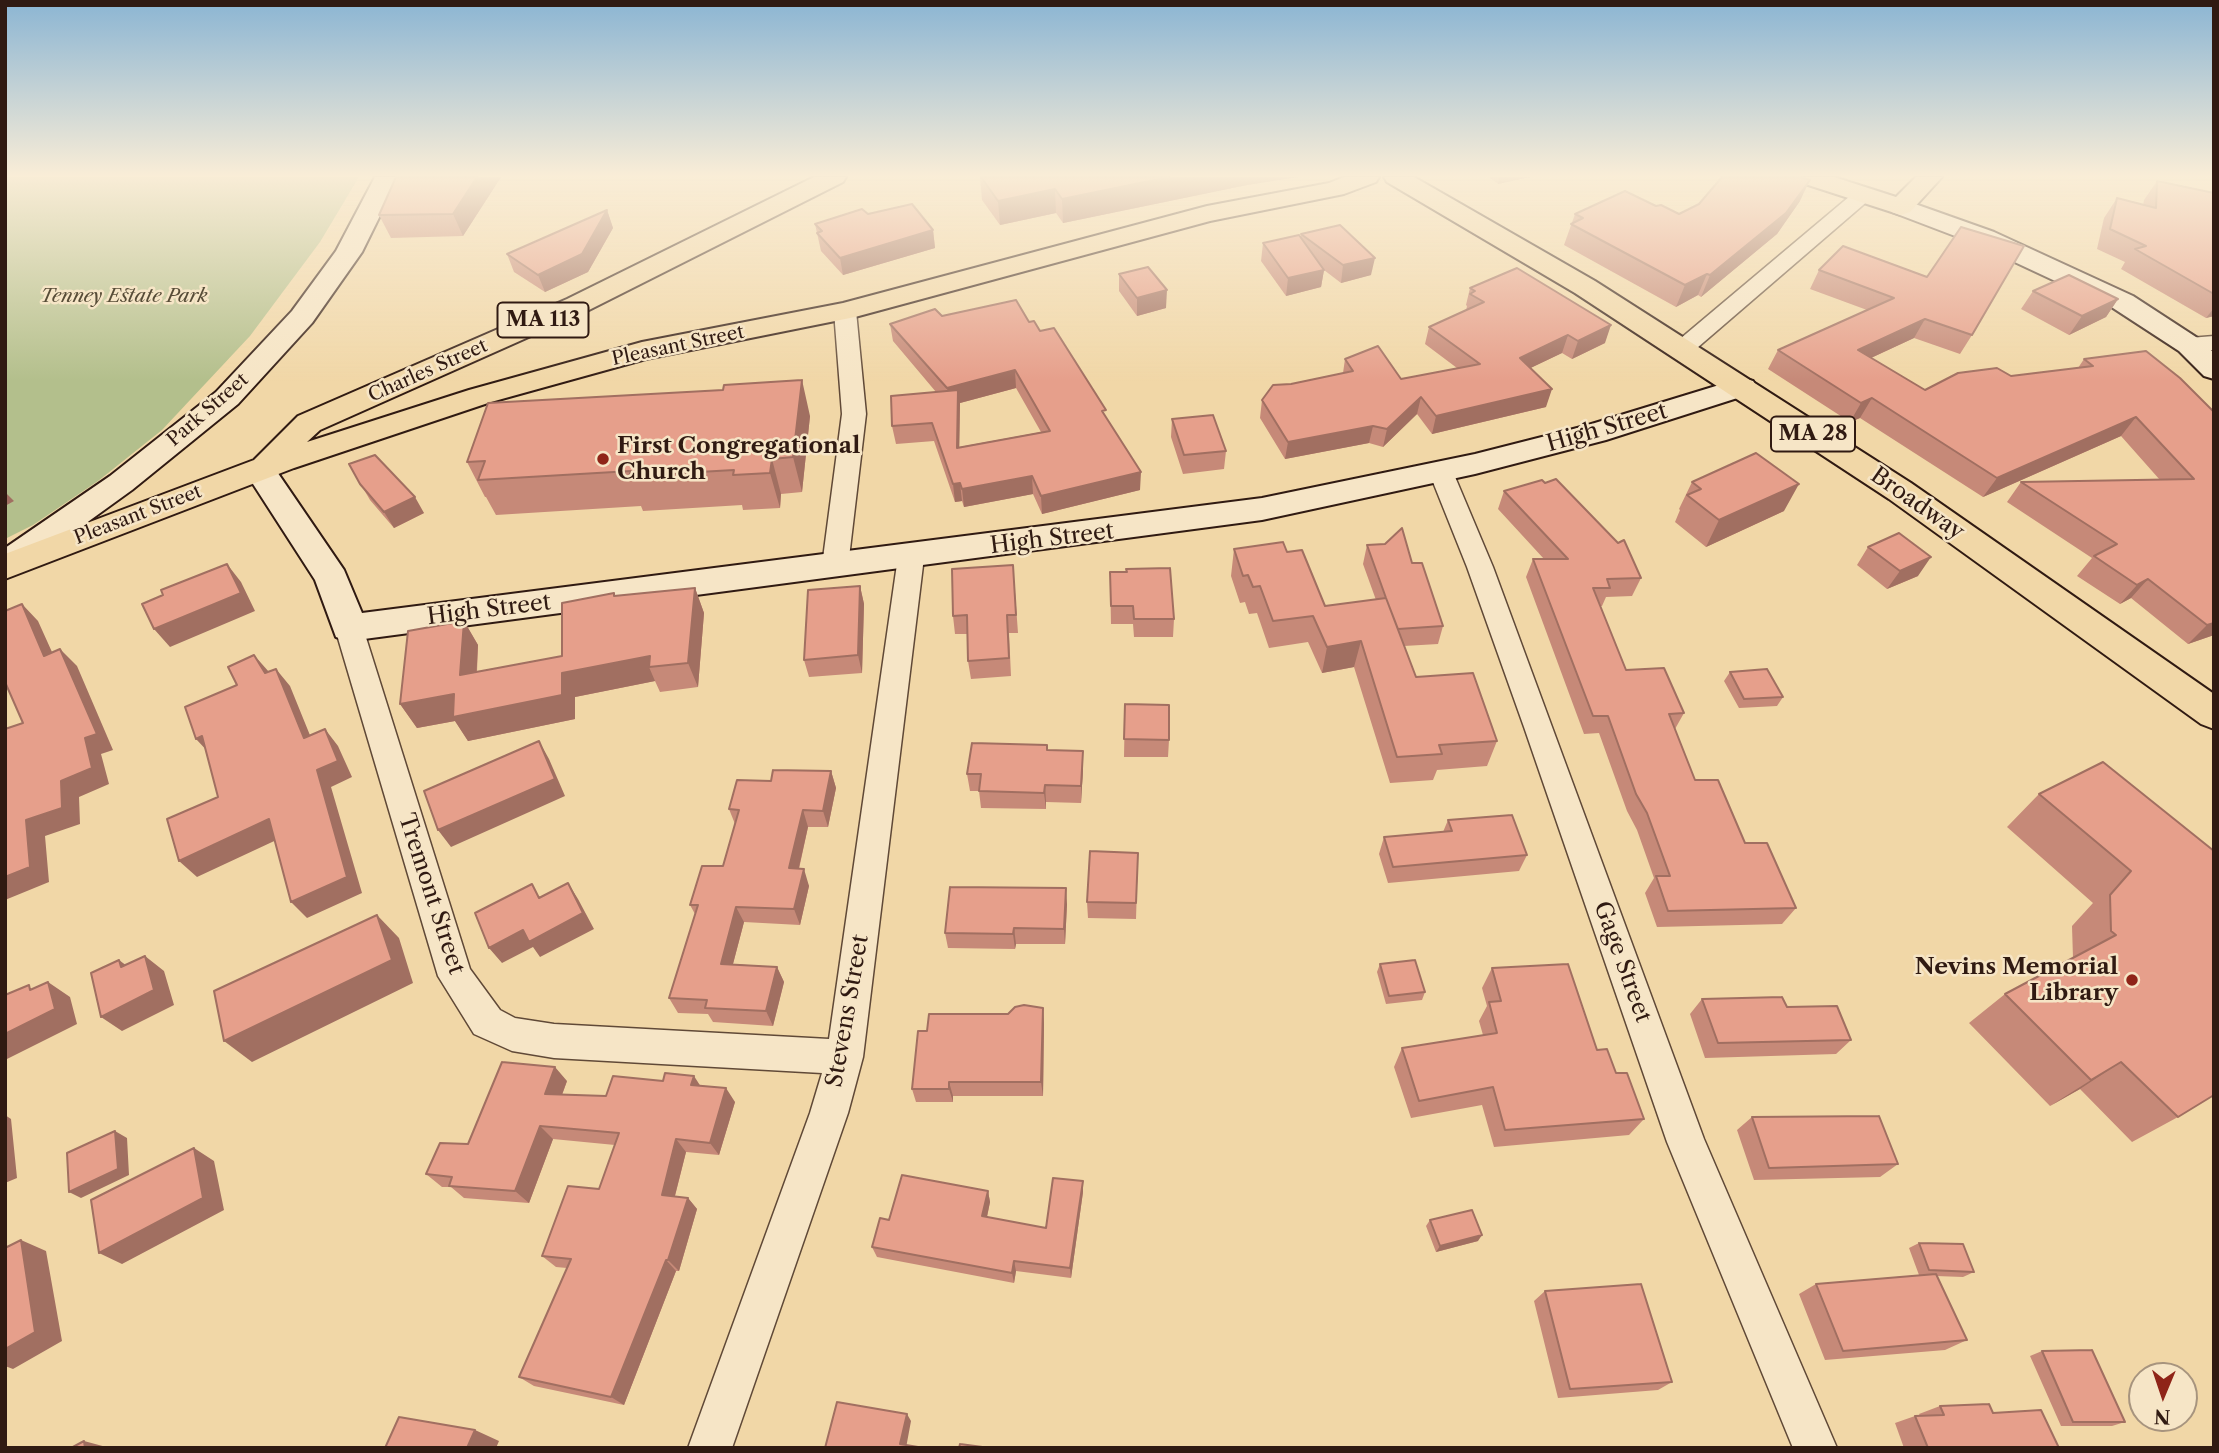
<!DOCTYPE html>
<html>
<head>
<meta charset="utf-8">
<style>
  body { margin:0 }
  #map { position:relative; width:2219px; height:1453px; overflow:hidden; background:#f1d7a7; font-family:"Libre Caslon Text",serif }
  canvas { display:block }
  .frame { position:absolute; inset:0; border:7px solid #301a12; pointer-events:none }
  .north { position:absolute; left:2128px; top:1362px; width:70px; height:70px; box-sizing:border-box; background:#f6e5c6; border:2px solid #a7947e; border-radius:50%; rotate:182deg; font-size:19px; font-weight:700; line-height:28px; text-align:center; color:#301a12 }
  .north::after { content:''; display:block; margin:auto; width:24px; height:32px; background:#8f2418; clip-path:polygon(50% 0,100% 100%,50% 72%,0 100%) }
</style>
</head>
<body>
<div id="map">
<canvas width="2219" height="1453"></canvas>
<div class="frame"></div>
<div class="north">N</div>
</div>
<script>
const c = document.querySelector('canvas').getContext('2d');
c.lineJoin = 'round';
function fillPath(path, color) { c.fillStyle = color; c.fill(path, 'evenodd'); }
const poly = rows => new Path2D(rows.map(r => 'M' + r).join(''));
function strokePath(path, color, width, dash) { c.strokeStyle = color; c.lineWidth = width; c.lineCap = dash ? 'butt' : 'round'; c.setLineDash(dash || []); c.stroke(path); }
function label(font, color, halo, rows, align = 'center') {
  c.font = font + ' "Libre Caslon Text",serif'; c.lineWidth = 5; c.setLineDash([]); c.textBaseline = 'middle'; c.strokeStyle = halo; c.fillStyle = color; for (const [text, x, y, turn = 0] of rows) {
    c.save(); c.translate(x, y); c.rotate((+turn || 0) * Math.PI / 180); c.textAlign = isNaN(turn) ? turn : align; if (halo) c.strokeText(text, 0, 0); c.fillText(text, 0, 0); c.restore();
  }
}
const green = poly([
  [5,177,359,177,320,242,250,336,162,430,98,481,33,525,5,539]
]);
const street = poly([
  [1863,189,1873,195,1870,199,1690,354,1674,354,1671,349,1674,344,1856,191,1863,189],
  [845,305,853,306,856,311,866,414,848,566,844,573,835,575,826,573,822,566,842,414,834,311,837,306,845,305],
  [2214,336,2214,350,2189,352,2181,350,2178,345,2181,340,2189,338,2214,336],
  [1441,464,1450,466,1453,472,1493,567,1704,1139,1837,1448,1793,1448,1667,1142,1524,727,1467,567,1429,472,1432,466,1441,464],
  [911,548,920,551,924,557,863,1057,848,1113,732,1448,688,1448,810,1113,822,1073,554,1058,512,1051,474,1034,438,976,335,628,339,621,349,618,359,621,363,628,470,969,500,1010,515,1018,554,1024,829,1039,898,557,902,551,911,548]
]);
const secondary = poly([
  [375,177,399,177,362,252,312,323,238,404,132,490,17,573,5,577,5,548,110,476,216,392,292,311,336,251,375,177],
  [1901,199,1994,232,2133,296,2199,339,2214,353,2214,379,2204,376,2179,351,2113,308,1976,244,1892,212,1888,207,1892,202,1901,199],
  [1742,378,1753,381,1757,387,1753,393,1606,440,1475,474,1262,520,349,641,336,637,315,580,244,470,249,463,260,460,271,463,344,570,362,613,1262,498,1475,454,1585,426,1742,378]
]);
const primary = poly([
  [814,177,846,177,843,182,587,311,320,430,307,442,469,390,642,342,843,303,1207,206,1329,183,1344,177,1379,177,1376,182,1344,194,1210,221,855,317,646,359,491,402,294,468,5,579,5,554,254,460,298,416,567,299,814,177],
  [1384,177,1414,177,1595,281,1911,483,2214,694,2214,729,2201,724,1889,499,1575,293,1387,182,1384,177],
  [1796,177,1834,177,1896,197,1916,177,1942,177,1910,212,1901,215,1799,182,1796,177]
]);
const wall = poly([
  [501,177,463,236,391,238,379,215],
  [980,177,1298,177,1247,185,1063,223,1056,213,1000,225,982,200],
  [1489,177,1530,177,1498,184],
  [2157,181,2214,193,2214,316,2206,318,2121,269,2125,262,2097,249,2104,218,2117,198,2143,205,2144,200],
  [1800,201,1777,234,1701,297,1698,295,1676,307,1564,245,1575,214,1656,206,1679,214],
  [607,210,613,228,588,272,545,292,514,272,507,254],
  [868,214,933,230,935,248,843,275,821,251,815,224],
  [1301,234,1371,275,1341,283,1324,270,1321,287,1286,296,1261,261,1263,243,1301,237],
  [1843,246,1972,335,1960,354,1914,338,1871,358,1925,390,2011,376,2078,368,2084,359,2214,412,2214,635,2188,644,2131,598,2120,604,2077,576,2092,558,2007,502,2021,482,2160,480,2121,436,1983,497,1860,418,1850,422,1768,369,1778,350,1867,310,1810,289,1819,270],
  [1119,274,1166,308,1137,316,1119,291],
  [1470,288,1605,343,1572,359,1562,353,1530,368,1546,407,1432,434,1417,414,1383,447,1369,443,1285,459,1260,418,1262,400,1291,384,1343,373,1345,359,1401,379,1457,368,1425,344,1429,327,1466,311,1467,306,1466,305],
  [2033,291,2118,299,2106,317,2069,335,2021,309],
  [942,316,1029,322,1040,331,1106,417,1140,490,1042,514,1033,494,964,507,962,501,955,502,934,441,896,444,892,426,936,392,893,341,890,324],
  [1016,388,1041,432,959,447,960,403],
  [810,416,802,492,781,494,780,508,743,510,742,505,643,511,641,506,496,515,486,497,485,497,467,462],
  [1172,419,1226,451,1224,469,1183,474,1171,437],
  [349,464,424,513,394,528,370,500],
  [1692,482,1784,511,1706,547,1675,522,1680,510,1679,509],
  [1504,491,1641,578,1632,596,1606,597,1602,606,1600,606,1626,670,1684,713,1675,729,1695,780,1796,908,1782,924,1657,927,1645,893,1654,878,1637,830,1627,811,1599,733,1584,734,1526,577,1533,559,1544,559,1498,509],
  [1367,545,1412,563,1443,626,1438,644,1404,646,1416,677,1497,741,1487,766,1437,770,1433,780,1390,783,1354,667,1322,673,1308,642,1269,648,1257,613,1249,614,1245,602,1240,603,1231,576,1234,549,1287,552,1325,606,1376,600,1363,564],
  [1868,547,1918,576,1887,589,1857,565],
  [1013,565,1018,633,1009,633,1011,676,971,679,968,661,968,634,955,634,953,616],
  [1110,572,1174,619,1173,637,1134,637,1133,624,1111,624],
  [860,586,864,604,862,673,809,677,804,660],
  [695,588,704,613,698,687,660,692,655,681,575,697,575,719,468,741,455,721,417,728,400,704,464,621,478,645,477,672,562,656,614,593,615,596],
  [1730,672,1783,697,1777,706,1739,708,1724,681],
  [1125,704,1169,740,1168,757,1124,757],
  [1047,745,1047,750,1083,751,1083,768,1081,803,1046,802,1046,809,981,808,979,791,970,791,967,774],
  [831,771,836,788,828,827,808,827,799,869,809,886,800,925,744,922,733,964,777,967,784,982,773,1026,713,1022,708,1014,678,1013,669,998,695,914,690,905,723,866,735,824,729,809,771,781],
  [2039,794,2214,851,2178,1117,2132,1142,2080,1089,2050,1106,1969,1023,2005,994,2073,958,2072,926,2093,903,2007,827],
  [1448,820,1527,855,1519,871,1388,883,1379,854,1384,837,1443,832],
  [1138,853,1136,919,1088,918,1087,902],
  [1067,904,1065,944,1016,944,1015,949,948,948,945,933],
  [1380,964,1425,992,1422,1000,1386,1004,1377,972],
  [1492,968,1597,1050,1616,1073,1644,1119,1629,1135,1494,1147,1482,1105,1411,1118,1394,1067,1402,1048,1483,1035,1479,1021,1487,1006,1482,988],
  [1702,999,1787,1007,1851,1040,1836,1054,1705,1058,1690,1014],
  [1043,1008,1044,1023,1043,1096,953,1096,953,1102,916,1102,912,1089,927,1031,1008,1014],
  [567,1081,562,1095,606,1096,700,1086,735,1102,719,1155,686,1152,675,1196,688,1198,697,1209,679,1271,676,1271,624,1405,534,1386,519,1377,567,1268,556,1267,542,1256,599,1189,615,1145,553,1139,529,1203,464,1198,451,1187,442,1187,426,1174,468,1144],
  [1752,1117,1898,1164,1880,1177,1754,1180,1737,1130],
  [988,1191,990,1202,987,1217,1046,1228,1083,1192,1071,1278,1016,1271,1014,1283,877,1257,872,1247,889,1220],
  [1430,1220,1478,1241,1436,1252,1426,1226],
  [1919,1243,1974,1272,1963,1277,1936,1276,1967,1340,1945,1350,1825,1360,1799,1294,1816,1284,1919,1275,1909,1248],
  [1545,1291,1672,1382,1658,1390,1558,1398,1534,1301],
  [2042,1351,2125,1422,2112,1426,2061,1426,2030,1356],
  [1940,1406,1993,1413,2059,1448,1904,1448,1895,1423,1915,1416,1920,1416,1919,1414]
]);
const shadedWall = poly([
  [477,177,501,177,463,236,453,214],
  [1169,177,1298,177,1247,185,1063,223,1062,199],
  [1499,177,1530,177,1498,184],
  [1810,180,1800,201,1777,234,1701,297,1710,275],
  [1055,189,1056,213,1000,225,998,201],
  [607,210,613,228,588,272,545,292,538,275],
  [933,230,935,248,843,275,840,258],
  [1375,258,1371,275,1341,283,1343,265],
  [1324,270,1321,287,1286,296,1288,278],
  [1707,274,1698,295,1676,307,1685,285],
  [1167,290,1166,308,1137,316,1137,298],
  [2118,299,2106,317,2069,335,2082,316],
  [2214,308,2214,316,2206,318],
  [1925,319,1914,338,1847,369,1858,350],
  [1611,325,1605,343,1572,359,1578,341],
  [1568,335,1562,353,1514,376,1520,358],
  [1015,370,1016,388,960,403,959,466,947,388],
  [802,380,810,416,802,492,793,457],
  [1552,389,1546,407,1432,434,1436,416],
  [1421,397,1417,414,1383,447,1387,429],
  [1872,398,1860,418,1850,422,1861,403],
  [2136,417,2121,436,1983,497,1997,478],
  [1373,426,1369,443,1285,459,1288,442],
  [772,459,781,494,780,508,770,473],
  [1141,472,1140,490,1042,514,1041,496],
  [1032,476,1033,494,964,507,962,489],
  [960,483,962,501,955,502,953,484],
  [1799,484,1784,511,1706,547,1719,520],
  [5,492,14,501,5,506],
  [415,497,424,513,394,528,384,512],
  [1931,557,1918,576,1887,589,1900,571],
  [227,564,241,582,255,611,170,647,154,629],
  [2148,579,2131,598,2120,604,2137,585],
  [860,586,864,604,862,673,858,655],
  [695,588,704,613,698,687,688,663],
  [22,604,38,621,61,672,44,656],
  [464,621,478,645,475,700,460,675],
  [2214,623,2214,635,2188,644,2207,625],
  [1361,641,1354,667,1322,673,1327,647],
  [60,649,77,666,113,750,101,754,109,784,79,797,80,824,45,836,49,882,5,900,5,877,26,820],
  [254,655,269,672,265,673],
  [650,656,649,667,655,681,575,697,575,719,468,741,455,721,417,728,400,704],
  [276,669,290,686,318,755,304,738],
  [325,729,338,746,352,777,331,787,362,893,307,918,291,902],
  [202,736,212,756,196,739],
  [539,741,549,759,565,796,451,847,438,830],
  [1083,751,1083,768,1081,803,1081,786],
  [831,771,836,788,828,827,823,811],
  [1045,785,1046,802,1046,809,1044,793],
  [803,810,808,827,795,885,789,868],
  [269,819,285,836,197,877,179,861],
  [804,869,809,886,800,925,794,909],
  [568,883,578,899,594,929,540,957,533,947,502,963,489,948],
  [1066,888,1067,904,1065,944,1064,929],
  [736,907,744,922,729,979,721,964],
  [377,915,399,938,413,983,252,1062,224,1041],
  [1014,928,1016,944,1015,949,1013,934],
  [145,956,164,971,174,1005,122,1031,101,1017],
  [119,960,139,975,121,967],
  [777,967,784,982,773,1026,766,1011],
  [48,982,70,997,77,1024,5,1060,5,1034],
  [1043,1008,1044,1023,1043,1096,1041,1082],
  [2121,1062,2080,1089,2050,1106,2091,1080],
  [555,1067,567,1081,557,1108,545,1094],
  [694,1076,703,1090,691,1085],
  [949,1082,953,1096,953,1102,949,1089],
  [726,1088,735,1102,719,1155,710,1143],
  [5,1115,11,1119,17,1178,5,1183],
  [540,1126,553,1139,529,1203,515,1191],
  [115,1131,127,1138,129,1175,81,1198,69,1192],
  [676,1139,686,1152,672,1207,662,1195],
  [194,1148,214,1161,224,1210,122,1264,99,1253],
  [1083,1181,1083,1192,1071,1278,1070,1268],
  [988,1191,990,1202,985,1226,982,1216],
  [688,1198,697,1209,679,1271,668,1260],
  [1482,1235,1478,1241,1436,1252,1440,1246],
  [21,1240,46,1251,62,1341,13,1369,5,1366,5,1349],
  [666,1260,676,1271,624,1405,611,1397],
  [1014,1261,1016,1271,1014,1283,1012,1273],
  [907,1414,911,1421,906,1448,900,1444],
  [475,1430,499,1441,496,1448,467,1448],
  [84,1441,110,1448,85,1448]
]);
const building = poly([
  [396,177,477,177,453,214,379,215,396,177],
  [981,177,1169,177,1062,199,1055,189,998,201,981,177],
  [1722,177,1800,177,1810,180,1786,213,1710,275,1707,274,1685,285,1571,224,1583,218,1575,214,1625,191,1656,206,1661,205,1679,214,1699,204,1722,177],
  [2157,181,2214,193,2214,294,2135,249,2146,246,2110,229,2117,198,2156,208,2157,181],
  [912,204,933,230,840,258,817,233,822,231,815,224,862,209,868,214,912,204],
  [607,210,582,254,538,275,507,254,607,210],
  [1340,225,1375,258,1343,265,1301,234,1340,225],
  [1961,227,2024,246,1972,335,1925,319,1858,350,1925,390,1958,373,1997,368,2011,376,2093,366,2084,359,2146,351,2180,378,2214,412,2214,623,2207,625,2148,579,2137,585,2094,556,2117,544,2021,482,2194,479,2136,417,1997,478,1872,398,1861,403,1778,350,1894,298,1819,270,1843,246,1927,277,1961,227],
  [1299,235,1324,270,1288,278,1263,243,1299,235],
  [1148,267,1167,290,1137,298,1119,274,1148,267],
  [1517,268,1611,325,1578,341,1568,335,1520,358,1552,389,1436,416,1421,397,1387,429,1373,426,1288,442,1262,400,1273,385,1291,384,1353,371,1345,359,1378,346,1401,379,1480,364,1429,327,1484,302,1470,294,1475,291,1470,288,1517,268],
  [2069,275,2118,299,2082,316,2033,291,2069,275],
  [1016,300,1029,322,1034,321,1040,331,1054,328,1106,410,1102,411,1141,472,1041,496,1032,476,962,489,960,483,953,484,932,423,892,426,891,396,958,390,957,448,1050,431,1015,370,947,388,890,324,935,309,942,316,1016,300],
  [802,380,793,457,772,459,770,473,733,475,734,470,629,476,631,471,478,480,485,461,467,462,488,403,723,390,724,385,802,380],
  [1213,415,1226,451,1184,455,1172,419,1213,415],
  [1756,453,1799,484,1719,520,1687,495,1701,489,1692,482,1756,453],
  [375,455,415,497,384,512,360,484,349,464,375,455],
  [1556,479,1618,543,1624,540,1641,578,1607,579,1610,588,1593,588,1626,670,1664,668,1684,713,1669,714,1695,780,1718,780,1745,843,1767,843,1796,908,1668,911,1656,876,1670,876,1647,813,1636,794,1608,716,1593,716,1533,559,1568,559,1504,491,1542,480,1545,483,1556,479],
  [1402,528,1412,563,1422,563,1443,626,1398,629,1386,598,1367,545,1385,544,1402,528],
  [1899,533,1931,557,1900,571,1868,547,1899,533],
  [1283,542,1287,552,1302,550,1325,606,1386,598,1416,677,1473,673,1497,741,1439,745,1442,754,1397,757,1361,641,1327,647,1313,616,1273,621,1260,586,1253,587,1248,575,1243,576,1234,549,1283,542],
  [227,564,241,593,154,629,142,604,163,595,161,590,227,564],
  [1013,565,1016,615,1007,615,1009,658,968,661,967,615,953,616,952,569,1013,565],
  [1170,568,1174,619,1134,619,1133,606,1111,606,1110,572,1127,572,1126,569,1170,568],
  [860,586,858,655,804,660,808,590,860,586],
  [695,588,688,663,649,667,650,656,562,673,562,695,453,717,454,694,400,704,408,631,464,621,460,675,562,656,562,603,614,593,614,596,695,588],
  [22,604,44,656,60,649,97,734,85,738,92,768,61,781,62,808,26,820,30,867,5,877,5,729,23,723,5,682,5,611,22,604],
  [254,655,265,673,276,669,304,738,325,729,338,761,317,770,347,877,291,902,269,819,179,861,167,819,218,797,202,736,196,739,185,707,237,685,228,667,254,655],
  [1767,669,1783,697,1744,699,1730,672,1767,669],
  [1125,704,1169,705,1169,740,1124,739,1125,704],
  [539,741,555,779,438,830,424,791,539,741],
  [972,743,1047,745,1047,750,1083,751,1081,786,1045,785,1044,793,979,791,981,774,967,774,972,743],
  [2103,762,2214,851,2214,1095,2178,1117,2121,1062,2091,1080,2005,994,2116,935,2111,931,2110,895,2131,871,2039,794,2103,762],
  [773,770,831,771,823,811,803,810,789,868,804,869,794,909,736,907,721,964,777,967,766,1011,705,1008,707,1000,669,998,698,905,690,905,702,866,723,866,739,810,729,809,737,780,771,781,773,770],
  [1512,815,1527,855,1393,867,1384,837,1452,831,1448,820,1512,815],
  [1090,851,1138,853,1136,903,1087,902,1090,851],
  [568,883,583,913,529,942,523,930,489,948,475,913,532,884,539,898,568,883],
  [950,887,1066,888,1064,929,1014,928,1013,934,945,933,950,887],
  [377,915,392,960,224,1041,214,991,377,915],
  [145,956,154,990,101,1017,91,973,119,960,121,967,145,956],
  [1415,960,1425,992,1389,996,1380,964,1415,960],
  [1568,964,1597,1050,1607,1049,1616,1073,1627,1073,1644,1119,1505,1130,1493,1087,1419,1101,1402,1048,1497,1033,1489,1002,1501,1001,1492,968,1568,964],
  [48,982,55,1009,5,1034,5,995,29,985,30,990,48,982],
  [1782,997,1787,1007,1837,1006,1851,1040,1718,1043,1702,999,1782,997],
  [1024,1005,1043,1008,1041,1082,949,1082,949,1089,912,1089,918,1031,927,1031,929,1014,1008,1014,1015,1007,1024,1005],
  [502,1062,555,1067,545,1094,606,1096,613,1076,663,1081,665,1073,694,1076,691,1085,726,1088,710,1143,676,1139,662,1195,688,1198,668,1260,666,1260,611,1397,519,1377,571,1259,542,1256,568,1186,599,1189,619,1133,540,1126,515,1191,449,1186,452,1177,426,1174,440,1143,468,1144,502,1062],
  [1879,1116,1898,1164,1769,1168,1752,1117,1879,1116],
  [115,1131,118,1169,69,1192,67,1153,115,1131],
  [194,1148,203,1198,99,1253,91,1200,194,1148],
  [902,1175,988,1191,982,1216,1046,1228,1053,1178,1083,1181,1070,1268,1014,1261,1012,1273,872,1247,880,1218,889,1220,902,1175],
  [1472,1210,1482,1235,1440,1246,1430,1220,1472,1210],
  [21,1240,35,1332,5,1349,5,1248,21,1240],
  [1919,1243,1963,1244,1974,1272,1929,1270,1919,1243],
  [1936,1274,1967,1340,1843,1351,1816,1284,1936,1274],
  [1641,1284,1672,1382,1570,1389,1545,1291,1641,1284],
  [2092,1350,2125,1422,2073,1422,2042,1351,2092,1350],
  [837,1402,907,1414,900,1444,924,1448,825,1448,837,1402],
  [1989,1404,1993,1413,2041,1410,2059,1448,1928,1448,1915,1416,1944,1415,1940,1406,1989,1404],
  [399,1417,475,1430,467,1448,385,1448,399,1417],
  [84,1441,85,1448,71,1448,84,1441],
  [960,1444,990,1448,959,1448,960,1444]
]);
const markers = [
  [603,459,7,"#8f2418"],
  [2132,980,7,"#8f2418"]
];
const farParknames = [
  ["Tenney Estate Park",124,297]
];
const farStreetnames = [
  ["Pleasant Street",678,346,-12],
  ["Charles Street",428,371,-24],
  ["Park Street",208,410,-41],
  ["Pleasant Street",138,515,-21]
];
const shields = [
  [543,320,91],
  [1813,434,84]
];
const shieldNames = [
  ["MA 113",543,320],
  ["MA 28",1813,434]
];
const streetNames = [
  ["High Street",1607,428,-16],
  ["Broadway",1917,504,35],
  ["High Street",1052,539,-7],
  ["High Street",489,610,-7],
  ["Tremont Street",431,894,72],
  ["Gage Street",1622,962,70],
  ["Stevens Street",848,1011,-80]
];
const poiNames = [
  ["First Congregational",617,446],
  ["Church",617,472],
  ["Nevins Memorial",2118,967,"right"],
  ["Library",2118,993,"right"]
];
fillPath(green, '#b3bf8c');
strokePath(street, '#604937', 3);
strokePath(secondary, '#301a12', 4);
strokePath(primary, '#301a12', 4);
fillPath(street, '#f6e5c6');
fillPath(secondary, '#f6e5c6');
fillPath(primary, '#f1d7a7');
fillPath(wall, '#c68978');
fillPath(shadedWall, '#a16f61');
fillPath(building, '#e69f8b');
strokePath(building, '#a16f61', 2);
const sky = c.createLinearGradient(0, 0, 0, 381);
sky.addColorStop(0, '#8bb5d3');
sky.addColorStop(0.46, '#f9edd7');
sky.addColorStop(1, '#f9edd700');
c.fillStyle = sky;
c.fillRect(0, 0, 2219, 381);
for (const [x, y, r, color] of markers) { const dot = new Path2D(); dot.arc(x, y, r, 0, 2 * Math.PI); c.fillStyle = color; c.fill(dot); strokePath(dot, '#f6e5c6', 2.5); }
label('italic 19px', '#574c37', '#f6e5c6', farParknames);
label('19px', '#301a12', '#f6e5c6', farStreetnames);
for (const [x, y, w] of shields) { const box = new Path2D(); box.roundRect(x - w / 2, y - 17.5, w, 35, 5); c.fillStyle = '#f6e5c6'; c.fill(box); strokePath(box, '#301a12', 2); }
label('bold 21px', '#301a12', null, shieldNames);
label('23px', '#301a12', '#f6e5c6', streetNames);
label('bold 23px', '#301a12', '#f6e5c6', poiNames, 'left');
</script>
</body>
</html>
